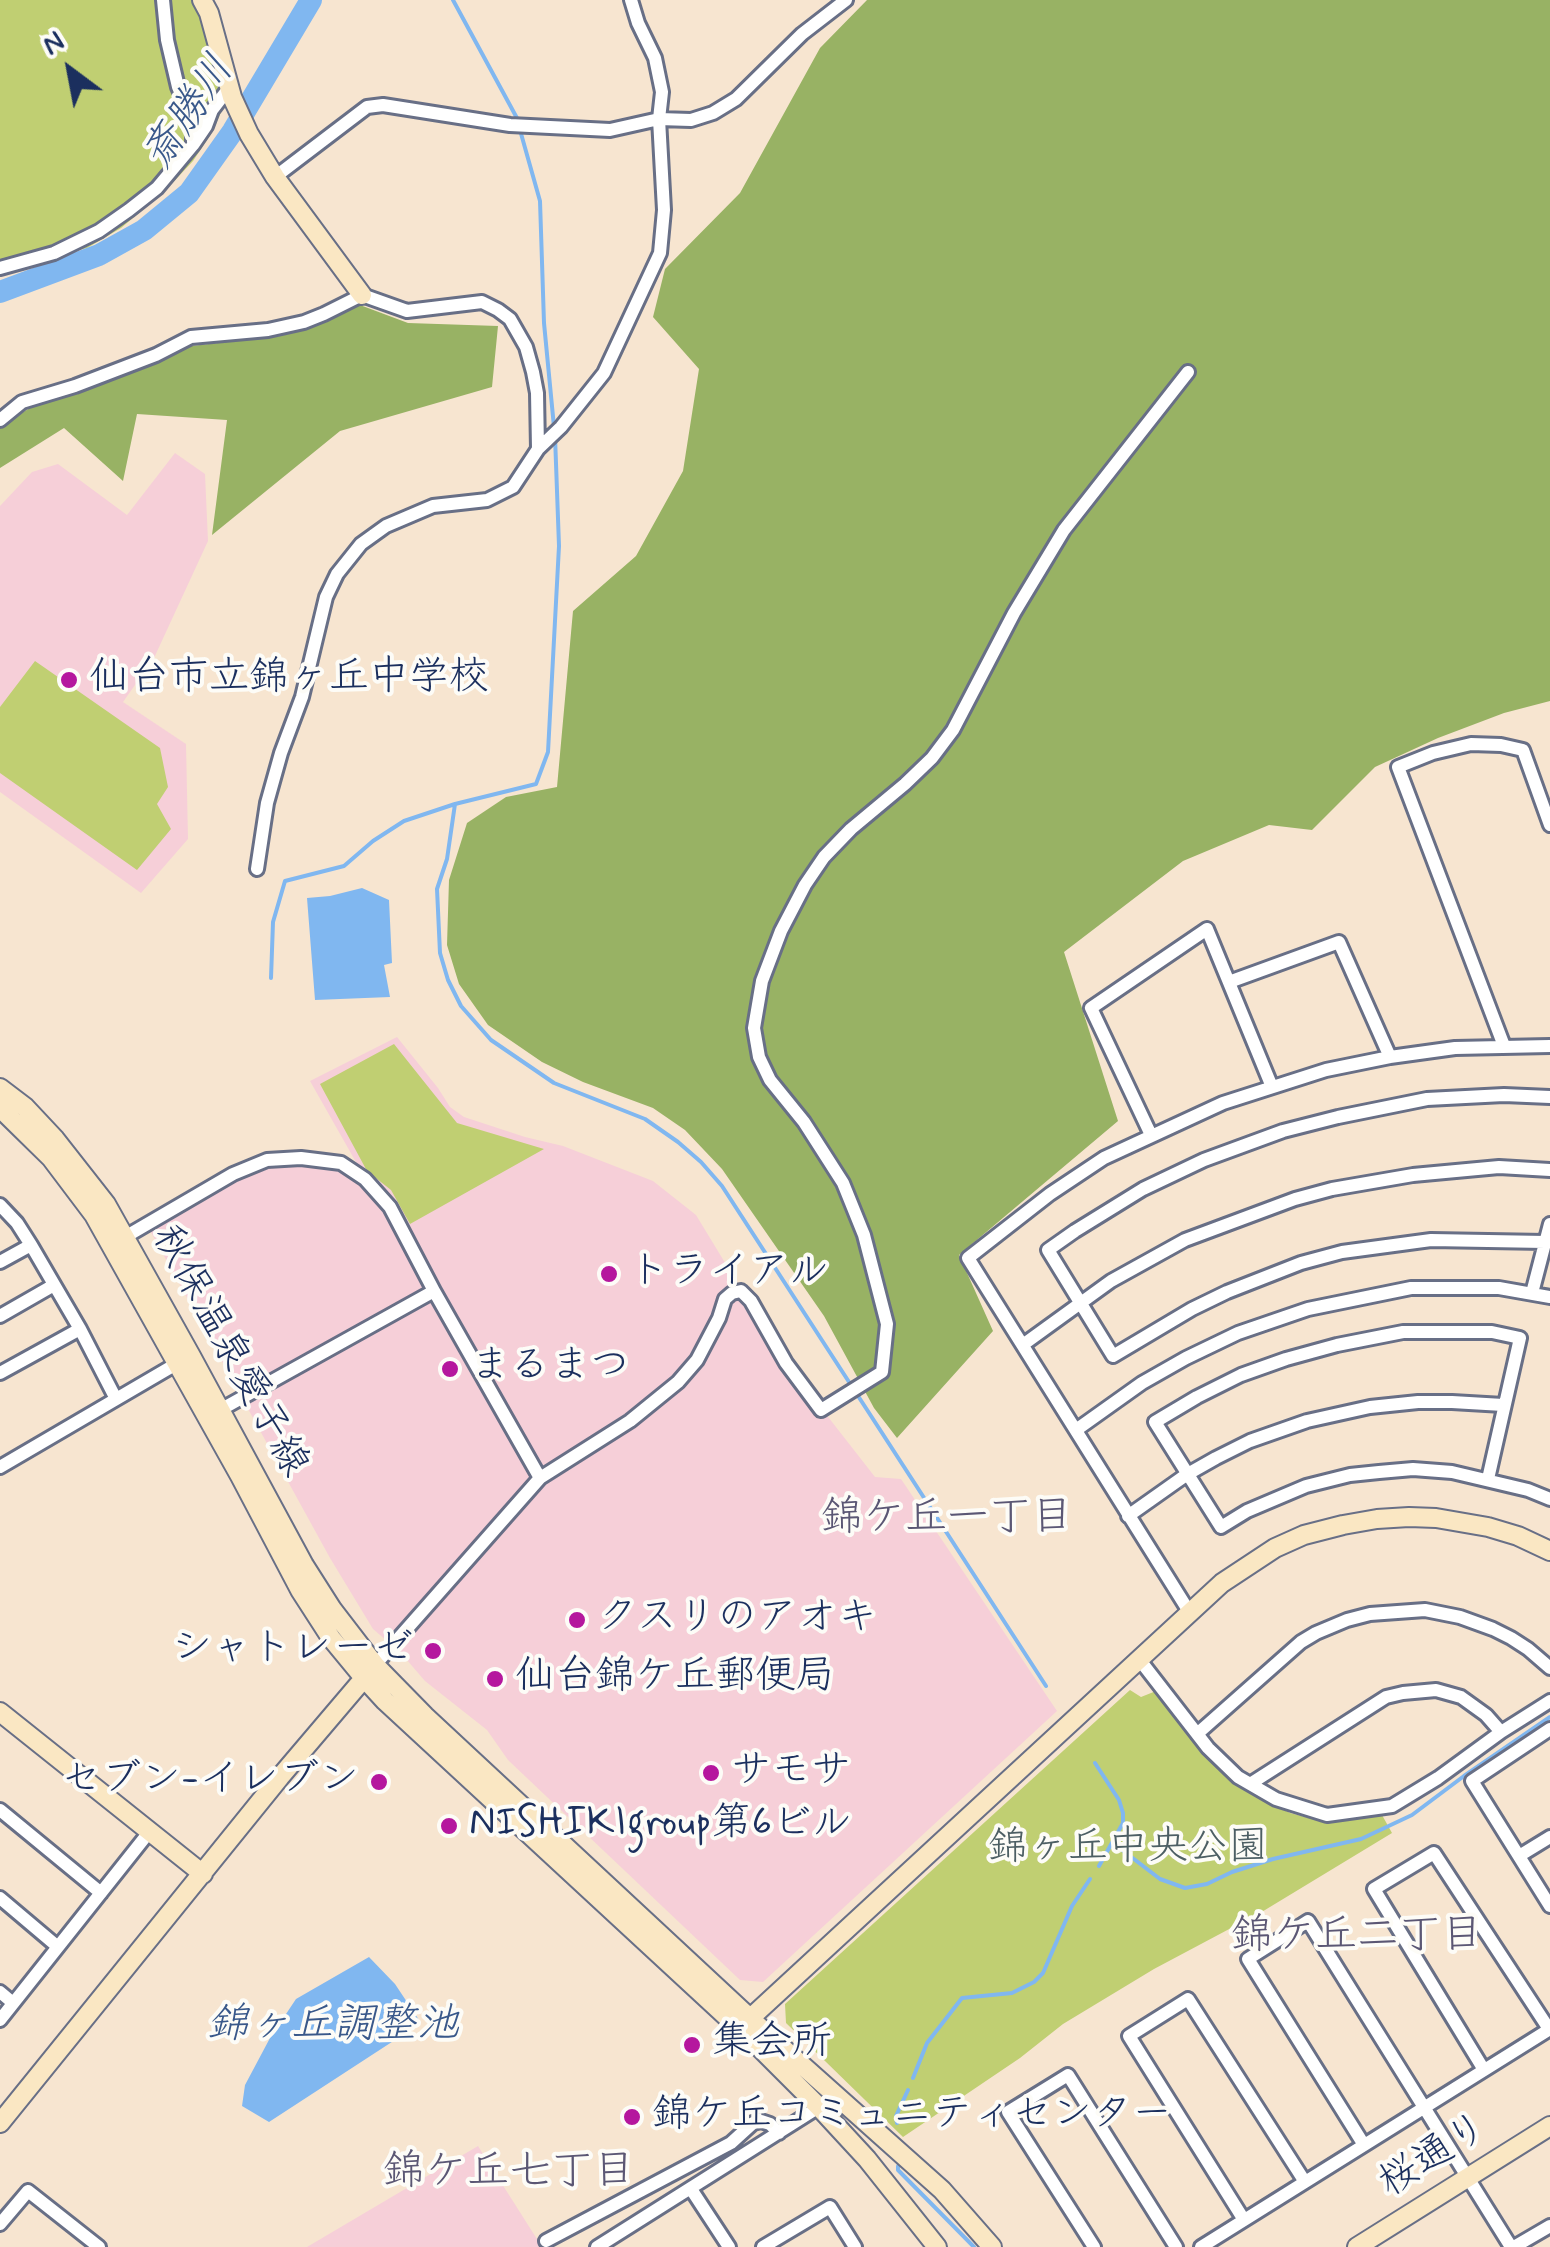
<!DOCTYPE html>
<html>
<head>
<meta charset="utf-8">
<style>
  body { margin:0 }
  #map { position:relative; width:1550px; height:2247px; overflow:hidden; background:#f7e5d0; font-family:Mynerve,sans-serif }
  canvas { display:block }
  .north { position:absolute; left:20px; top:20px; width:100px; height:100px; -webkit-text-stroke:8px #fdfcf7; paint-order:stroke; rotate:328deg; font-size:28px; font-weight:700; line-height:40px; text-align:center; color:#1b2f5e }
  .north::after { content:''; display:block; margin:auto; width:35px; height:45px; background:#1b2f5e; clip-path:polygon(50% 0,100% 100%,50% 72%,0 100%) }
</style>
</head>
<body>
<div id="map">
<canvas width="1550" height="2247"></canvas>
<div class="north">N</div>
</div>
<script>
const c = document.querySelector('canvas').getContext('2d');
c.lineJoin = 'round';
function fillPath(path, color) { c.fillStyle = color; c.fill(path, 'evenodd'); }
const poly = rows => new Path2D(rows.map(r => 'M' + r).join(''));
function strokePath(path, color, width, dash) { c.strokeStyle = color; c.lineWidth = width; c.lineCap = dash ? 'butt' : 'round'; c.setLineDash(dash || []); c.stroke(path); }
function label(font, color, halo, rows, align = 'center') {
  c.font = font + ' Mynerve,"Klee One",sans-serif'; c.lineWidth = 8; c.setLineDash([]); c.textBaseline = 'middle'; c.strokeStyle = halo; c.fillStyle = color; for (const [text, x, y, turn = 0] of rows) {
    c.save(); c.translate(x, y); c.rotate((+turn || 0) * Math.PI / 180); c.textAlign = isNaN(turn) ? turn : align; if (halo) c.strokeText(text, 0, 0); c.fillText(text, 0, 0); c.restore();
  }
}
const built = poly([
  [175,453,205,474,208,541,154,658,123,702,186,744,188,839,141,893,0,792,0,506,32,472,58,464,127,515],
  [397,1037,438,1088,450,1107,464,1117,525,1137,563,1146,653,1181,696,1215,786,1363,875,1477,901,1479,1057,1711,763,1982,740,1980,508,1760,487,1730,425,1681,400,1652,373,1629,330,1558,147,1225,267,1160,361,1171,310,1081],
  [478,2146,542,2247,307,2247]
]);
const green = poly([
  [0,0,202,0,229,88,224,105,213,131,193,161,164,192,121,228,87,248,17,267,0,274],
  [35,661,160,748,168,787,157,804,171,829,137,870,0,773,0,707],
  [394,1044,457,1123,544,1149,410,1224,391,1190,367,1171,320,1084],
  [1130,1690,1141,1697,1156,1691,1176,1718,1224,1775,1265,1800,1290,1813,1328,1823,1382,1815,1392,1833,1265,1910,1154,1969,1063,2024,1020,2058,903,2137,786,2023,785,2004]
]);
const forest = poly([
  [867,0,1550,0,1550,701,1504,713,1438,738,1375,767,1312,830,1269,825,1183,861,1064,952,1118,1121,959,1255,993,1331,897,1438,874,1408,824,1316,722,1169,685,1130,653,1108,583,1082,542,1062,488,1025,459,984,447,945,449,880,467,823,506,797,557,787,573,611,636,556,683,471,699,369,653,317,665,269,740,193,820,48],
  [360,305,408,323,498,326,492,387,340,431,212,535,227,420,137,414,123,481,64,428,0,468,0,426,30,408,191,346,280,336]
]);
const water = poly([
  [362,888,389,900,392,963,384,965,390,997,315,1000,307,898,330,896],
  [369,1957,395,1984,421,2023,269,2122,242,2106,245,2085,270,2038,296,1999]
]);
const stream = poly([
  [453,0,518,120],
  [520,130,540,201,544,323,554,427],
  [555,436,559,546,548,752,536,784,455,804,447,859,437,889,440,953,448,980,461,1006,491,1040,554,1083,645,1119,678,1142,701,1162,722,1186,1046,1686],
  [271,978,273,922,285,881,344,866,373,841,404,821,455,804],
  [1095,1763,1119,1800,1123,1813,1123,1823,1099,1866],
  [1113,1843,1160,1879,1185,1888,1207,1884,1232,1872,1273,1859,1361,1839,1412,1815,1464,1776,1550,1717],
  [913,2078,927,2043,962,1998,1012,1993,1034,1982,1043,1973,1072,1906,1090,1879],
  [897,2123,896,2116,908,2090],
  [898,2166,898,2170,974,2247]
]);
const river = poly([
  [0,292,99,255,144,230,189,193,233,131,311,0]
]);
const street = poly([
  [163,0,167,40,178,87,193,122,193,142],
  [275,177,367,107,383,105,510,125,610,130,659,119,691,120,713,113,736,99,802,34,846,0],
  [0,268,54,253,99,231,129,210,157,188,193,145,206,126,212,110,229,88],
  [0,420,22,402,75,386,156,355,191,337,268,330,304,322,324,314,362,295,407,311,482,302,498,310,510,319,526,347,533,372,537,393,538,449],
  [257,869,267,803,281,753,302,697,326,597,337,574,361,544,386,526,433,506,487,500,513,487,538,449,561,427,604,373,660,253,664,210,659,119,662,92,655,58,638,23,631,0],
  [1229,982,1339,942,1390,1057],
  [1504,1046,1398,767,1433,753,1471,744,1501,745,1523,750,1550,825],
  [1151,1135,1091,1008,1207,929,1272,1087],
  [0,1205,17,1223,31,1245,80,1329,116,1399],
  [125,1237,233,1174,267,1160,301,1158,341,1163,365,1179,390,1207,434,1291,540,1478,375,1665],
  [1545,1242,1431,1240,1342,1252,1301,1263,1227,1292,1192,1309,1113,1356,1048,1250,1075,1231,1143,1189,1204,1160,1283,1131,1338,1117,1427,1099,1504,1095,1550,1097],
  [0,1262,31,1245],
  [1532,1293,1550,1224],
  [0,1316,54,1285],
  [1024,1344,1111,1281,1185,1240,1295,1199,1332,1189,1413,1175,1499,1167,1550,1170],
  [0,1373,80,1329],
  [220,1410,434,1291],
  [1076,1430,1142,1383,1186,1358,1238,1333,1308,1309,1411,1288,1499,1288,1550,1297],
  [0,1467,183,1360],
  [540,1478,630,1421,678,1382,697,1360,719,1318,725,1299,732,1293,741,1291,751,1301,786,1363,821,1410,882,1372,887,1324,864,1235,843,1183,804,1122,770,1080,759,1057,754,1028,762,981,781,931,805,885,824,857,851,829,905,784,932,758,953,730,1014,613,1064,530,1188,372],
  [1488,1479,1520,1338,1492,1332,1403,1332,1337,1345,1286,1359,1241,1375,1197,1397,1155,1422,1221,1527,1247,1511,1306,1486,1350,1475,1379,1472,1413,1469,1452,1472,1528,1490,1550,1499],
  [1128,1516,1186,1475,1216,1458,1250,1441,1307,1421,1370,1407,1418,1402,1452,1402,1503,1405],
  [1190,1613,968,1258,1050,1194,1104,1158,1223,1103,1326,1070,1390,1057,1455,1048,1550,1046],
  [1139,1659,1208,1748,1238,1777,1276,1799,1327,1815,1392,1806,1438,1778,1501,1732,1550,1701],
  [1550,1729,1472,1781,1550,1906],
  [1197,1734,1301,1642,1316,1633,1347,1620,1370,1614,1425,1610,1460,1617,1493,1629,1511,1638,1528,1649,1550,1668],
  [1250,1784,1386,1697,1403,1693,1436,1690,1461,1697,1486,1715,1501,1732],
  [0,1810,101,1893],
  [1519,1856,1550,1837],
  [0,1898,58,1947],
  [0,1992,13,2003],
  [0,2020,150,1831],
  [1484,2070,1374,1889,1434,1853,1549,2029],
  [1364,2145,1248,1959,1308,1921,1511,2247],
  [691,2189,729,2247],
  [1244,2220,1129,2036,1188,1999,1305,2182],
  [0,2224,28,2191,99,2247],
  [546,2241,731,2143,753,2123,761,2121,770,2124,779,2133],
  [597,2247,819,2107],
  [763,2247,830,2207,855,2247],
  [1094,2247,1008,2112,1068,2075,1176,2247],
  [1201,2247,1550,2029],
  [1514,2247,1550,2226]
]);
const secondary = poly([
  [202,0,209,13,232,97,249,134,275,177,362,295],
  [0,1088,25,1107,55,1139,106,1204,191,1356,304,1565,332,1609,375,1665,425,1716,766,2033,942,2190,992,2247],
  [0,1108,51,1158,94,1215,240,1476,300,1590,331,1638,364,1678,385,1701,756,2044,819,2107,867,2159,937,2247],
  [0,1712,203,1874],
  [744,2024,1222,1583,1275,1548,1304,1535,1343,1525,1377,1519,1409,1517,1436,1518,1488,1527,1518,1536,1550,1551],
  [0,2123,280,1777,371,1670],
  [1357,2247,1550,2126]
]);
const markers = [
  [69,680,10,"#b5179e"],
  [609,1274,10,"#b5179e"],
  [450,1369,10,"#b5179e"],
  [577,1620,10,"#b5179e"],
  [433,1651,10,"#b5179e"],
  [495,1679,10,"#b5179e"],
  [711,1773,10,"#b5179e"],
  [379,1782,10,"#b5179e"],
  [449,1826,10,"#b5179e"],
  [692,2045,10,"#b5179e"],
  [632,2117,10,"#b5179e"]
];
const poiNames = [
  ["仙台市立錦ヶ丘中学校",89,680],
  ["トライアル",629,1274],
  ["まるまつ",470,1369],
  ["クスリのアオキ",597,1620],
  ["シャトレーゼ",413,1651,"right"],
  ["仙台錦ケ丘郵便局",515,1679],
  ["サモサ",731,1773],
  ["セブン-イレブン",359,1782,"right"],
  ["NISHIKIgroup第6ビル",469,1826],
  ["集会所",712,2045],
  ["錦ケ丘コミュニティセンター",652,2117]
];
const streetNames = [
  ["秋保温泉愛子線",228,1352,61],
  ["桜通り",1435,2157,-32]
];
const parkNames = [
  ["錦ヶ丘中央公園",1128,1850]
];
const waterNames = [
  ["斎勝川",191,114,-56],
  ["錦ヶ丘調整池",333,2027]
];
const neighbourhoodNames = [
  ["錦ケ丘一丁目",947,1520],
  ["錦ケ丘二丁目",1357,1938],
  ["錦ケ丘七丁目",509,2174]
];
fillPath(built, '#f6cfd8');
fillPath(green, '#c0cf72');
fillPath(forest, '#98b264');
fillPath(water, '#80b7f0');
strokePath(stream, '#80b7f0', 4);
strokePath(river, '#80b7f0', 22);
strokePath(street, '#686f86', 18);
strokePath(secondary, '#686f86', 22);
strokePath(street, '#fff', 12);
strokePath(secondary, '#fae7c3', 18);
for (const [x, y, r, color] of markers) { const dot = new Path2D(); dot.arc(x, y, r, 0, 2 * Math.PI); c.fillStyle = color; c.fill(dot); strokePath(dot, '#fdfcf7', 4); }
label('40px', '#1b2f5e', '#fdfcf7', poiNames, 'left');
label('40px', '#1b2f5e', '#fdfcf7', streetNames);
label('40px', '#4d5f64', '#fdfcf7', parkNames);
label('italic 42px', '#39588a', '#fdfcf7', waterNames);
label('42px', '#5b5774', '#fdfcf7', neighbourhoodNames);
</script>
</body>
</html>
